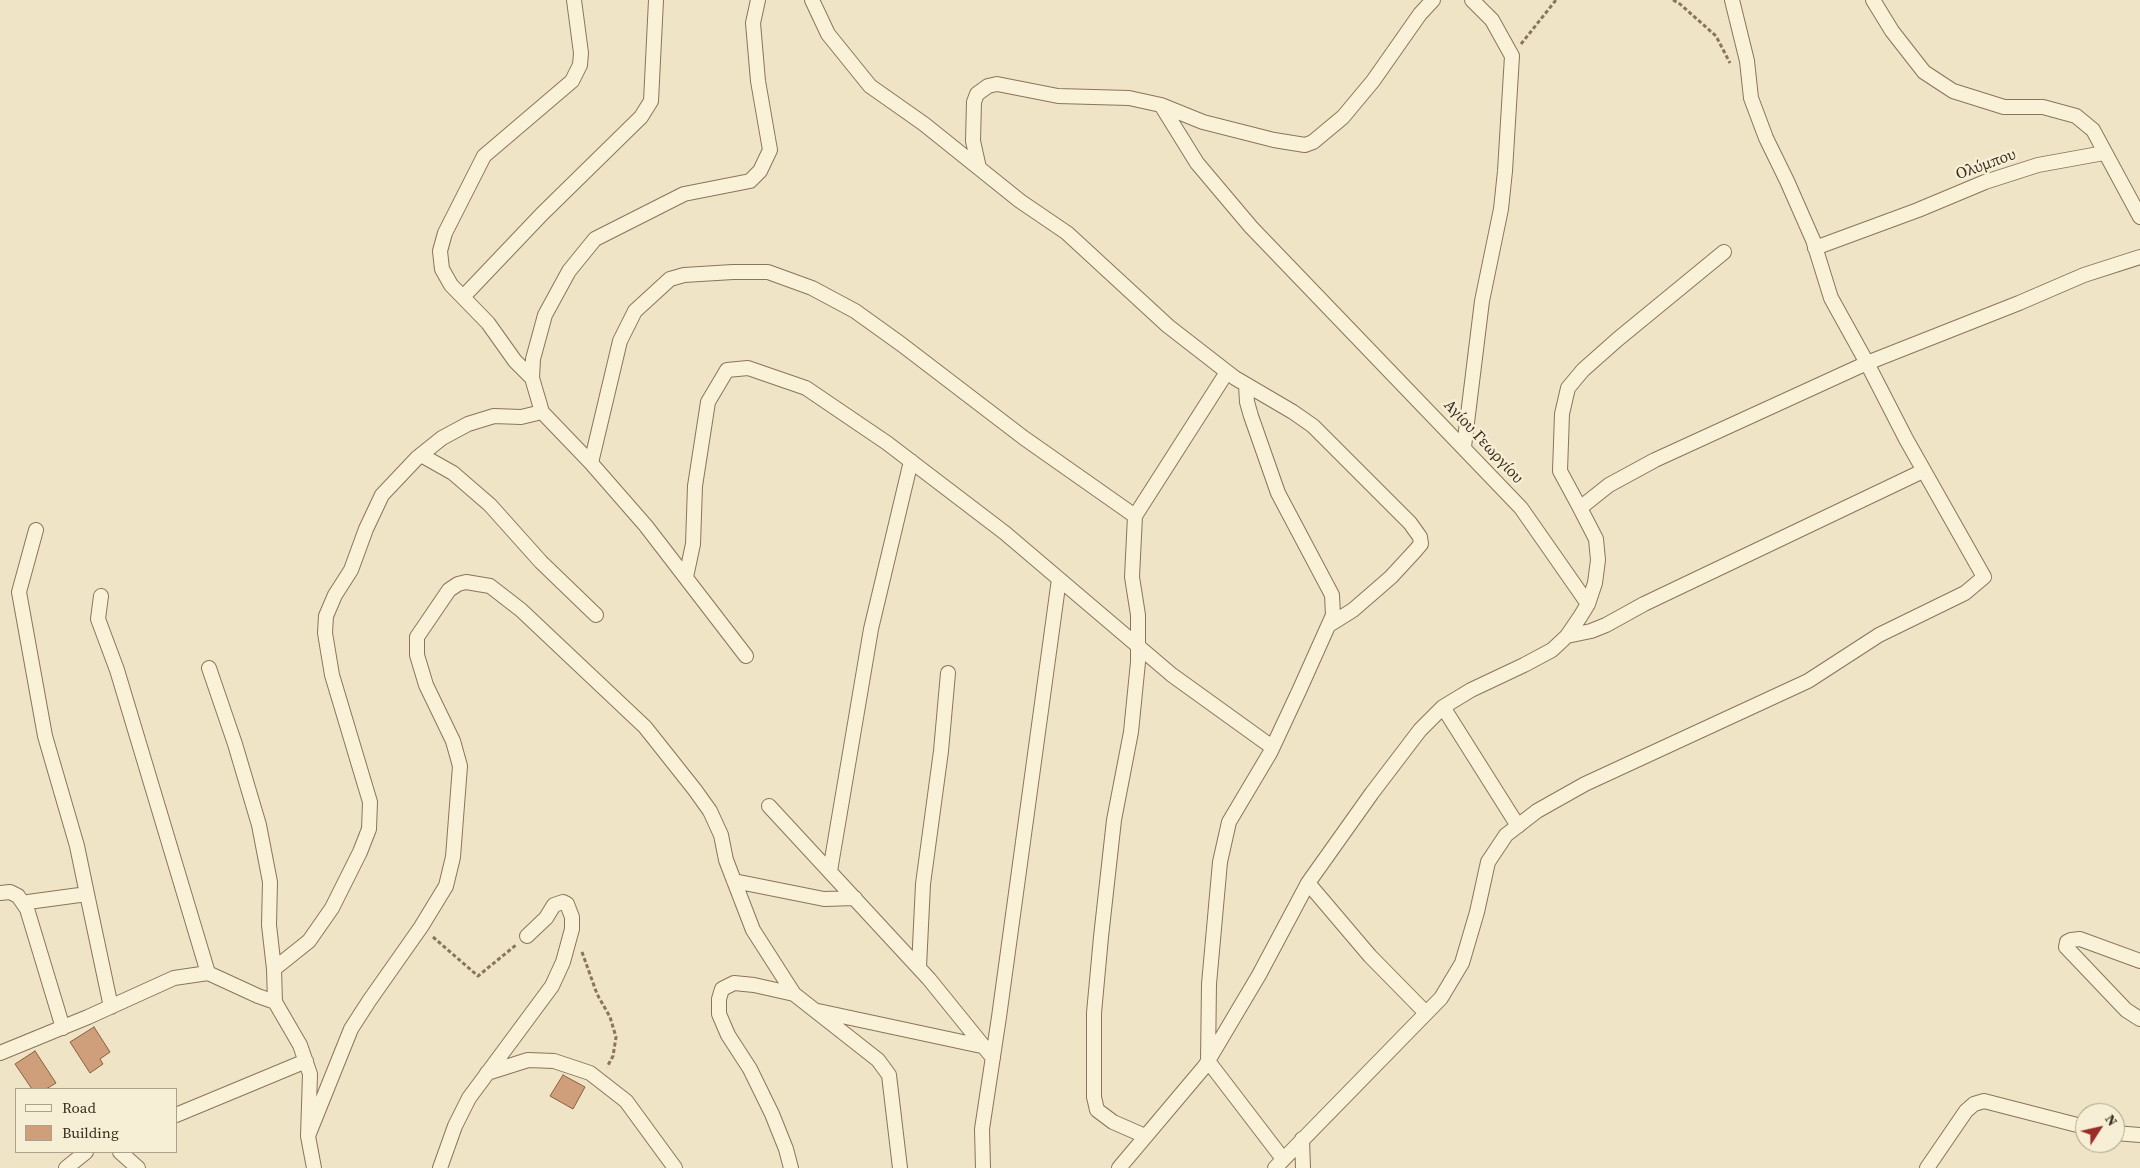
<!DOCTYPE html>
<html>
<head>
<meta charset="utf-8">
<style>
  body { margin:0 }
  #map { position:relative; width:2140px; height:1168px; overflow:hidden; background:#efe4c5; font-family:"Source Serif 4",serif }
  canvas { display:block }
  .legend { position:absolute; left:15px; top:1088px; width:162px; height:65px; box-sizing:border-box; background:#f6eed5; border:1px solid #aba18c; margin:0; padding:6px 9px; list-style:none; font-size:15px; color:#3a2d1f }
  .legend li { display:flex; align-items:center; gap:10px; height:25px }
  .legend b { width:25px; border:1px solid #aba18c }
  .north { position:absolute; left:2075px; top:1103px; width:50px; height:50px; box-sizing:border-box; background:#f6eed5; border:1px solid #aba18c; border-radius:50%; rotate:55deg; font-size:14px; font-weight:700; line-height:20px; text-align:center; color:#3a2d1f }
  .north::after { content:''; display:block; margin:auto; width:18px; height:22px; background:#9b2c29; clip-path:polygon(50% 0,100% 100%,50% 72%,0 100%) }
</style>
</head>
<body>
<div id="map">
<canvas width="2140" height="1168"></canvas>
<ul class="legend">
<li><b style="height:6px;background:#f9f1d8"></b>Road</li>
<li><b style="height:14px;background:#ce9f7a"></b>Building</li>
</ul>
<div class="north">N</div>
</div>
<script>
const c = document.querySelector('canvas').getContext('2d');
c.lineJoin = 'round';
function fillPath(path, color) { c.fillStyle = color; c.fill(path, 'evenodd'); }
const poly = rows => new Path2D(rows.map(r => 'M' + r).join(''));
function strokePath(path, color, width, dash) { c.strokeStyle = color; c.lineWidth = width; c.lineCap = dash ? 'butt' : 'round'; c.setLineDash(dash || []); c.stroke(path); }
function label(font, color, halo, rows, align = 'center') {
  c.font = font + ' "Source Serif 4",serif'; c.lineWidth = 5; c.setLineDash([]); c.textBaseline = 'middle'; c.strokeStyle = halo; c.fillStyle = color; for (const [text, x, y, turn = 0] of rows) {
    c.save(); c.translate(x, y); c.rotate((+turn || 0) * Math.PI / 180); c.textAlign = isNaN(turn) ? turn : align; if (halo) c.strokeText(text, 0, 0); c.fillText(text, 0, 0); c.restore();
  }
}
const building = poly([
  [94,1027,110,1052,100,1059,103,1064,90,1073,70,1042,94,1027],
  [35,1051,56,1083,46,1089,32,1089,15,1064,35,1051],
  [563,1075,585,1087,573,1109,550,1096,563,1075]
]);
const path = poly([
  [1673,0,1680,4,1716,36,1730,63],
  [1521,44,1556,0],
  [433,937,478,976,516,945],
  [582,952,597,994,610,1017,616,1037,613,1056,607,1067]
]);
const street = poly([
  [574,0,581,53,580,65,572,81,484,156,445,233,440,251,442,269,451,285,488,323,515,361,532,378,542,412,591,463],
  [812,0,828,34,870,86,924,124,1020,201,1067,233,1168,326,1235,378,1293,412,1313,426,1410,523,1420,537,1421,544,1415,551,1391,577,1353,610,1329,625],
  [1433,0,1420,14,1373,81,1343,117,1313,142,1305,145,1274,140,1203,122,1161,105,1197,163,1251,227,1521,508,1588,604],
  [1732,0,1747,61,1751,98,1766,138,1787,181,1813,240,1831,298,1867,363,2019,303,2084,275,2140,257],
  [1873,0,1892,31,1924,72,1953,91,2004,107,2043,107,2076,116,2093,130,2140,217],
  [979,168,973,141,974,102,977,94,988,86,997,84,1058,96,1129,98,1161,105],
  [1815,248,1918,210,1985,182,2038,165,2104,153],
  [463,297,542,214,641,117,651,101,656,0],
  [532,378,533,359,545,315,569,271,595,239,684,194,750,181,760,171,770,150,758,81,753,23,758,0],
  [1246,385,1247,402,1251,416,1278,493,1332,595,1333,615,1299,691,1270,753,1229,822,1220,862,1209,984,1208,1061,1283,1159],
  [1464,447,1482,301,1501,209,1505,171,1512,56,1492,20,1472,0],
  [421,455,453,473,490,505,541,562,596,615],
  [1580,508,1560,471,1562,414,1568,388,1583,370,1618,339,1724,252],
  [1135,516,1132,577,1138,615,1138,662,1131,732,1114,820,1101,937,1094,1013,1094,1097,1097,1110,1113,1122,1145,1136],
  [36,530,19,592,45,736,77,846,87,894],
  [686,577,693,544,695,486,708,402,727,370,748,368,806,388,887,443,1005,533,1172,675,1272,747],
  [101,596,98,619,117,670,208,973],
  [1567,636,1591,631,1606,625,1644,604,1923,471],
  [746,656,646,526,591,463,620,341,635,311,670,279,684,275,733,272,768,272,812,288,855,311,901,344,1024,438,1135,516,1227,372],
  [209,668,235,744,259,825,270,882,269,925,274,969],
  [1443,707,1518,826],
  [769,806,929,979,993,1058],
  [830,871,871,629,911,461],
  [734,881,824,899,855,898],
  [1308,883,1370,956,1426,1013],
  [0,893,10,892,18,896,27,909,63,1028],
  [28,902,87,894,111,1007],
  [2140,961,2080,939,2071,940,2067,942,2066,947,2126,1010,2140,1019],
  [919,967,923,884,941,751,948,673],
  [818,1011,986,1047],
  [0,1053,88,1017,174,978,208,973,258,996,275,1002],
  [487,1073,528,1060,554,1061,590,1073,626,1101,675,1168],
  [176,1115,306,1061],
  [2115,1133,2140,1135],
  [308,1136,351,1029,369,1001,421,927,446,886,453,857,460,766,453,741,426,685,417,655,417,637,449,590,458,584,466,582,490,586,521,610,645,727,695,790,710,811,721,835,726,860,753,930,794,994,878,1060,889,1075,900,1168],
  [1302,1139,1303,1168],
  [120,1152,138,1168],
  [66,1168,86,1152],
  [314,1168,308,1136,310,1074,300,1045,275,1002,274,969,309,941,332,908,360,852,369,829,370,802,332,675,325,633,326,616,335,595,351,570,366,529,382,495,417,458,442,438,468,424,494,416,521,417,542,412],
  [440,1168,455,1126,469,1098,552,986,563,962,572,929,572,917,567,904,563,902,554,905,546,918,527,936],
  [791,1168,786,1149,772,1114,750,1069,728,1035,719,1014,719,999,722,989,734,983,754,985,794,994],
  [983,1168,982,1129,999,1017,1059,579],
  [1119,1168,1205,1066,1259,975,1308,883,1372,793,1420,730,1443,707,1471,690,1524,665,1552,650,1567,636,1580,617,1588,604,1595,583,1598,560,1596,539,1580,508,1609,485,1655,460,1867,363,1906,439,1984,577,1965,593,1879,635,1808,681,1585,784,1537,811,1506,835,1488,862,1477,912,1462,963,1441,998,1275,1168],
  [1927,1168,1966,1111,1974,1104,1984,1101,2085,1127]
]);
const streetNames = [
  ["Ολύμπου",1986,165,-20],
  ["Αγίου Γεωργίου",1483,442,47]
];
fillPath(building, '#ce9f7a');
strokePath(building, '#8a5f40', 1);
strokePath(street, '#8a755a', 16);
strokePath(path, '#8a755a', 3, [4, 2.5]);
strokePath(street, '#f9f1d8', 14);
label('16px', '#3a2d1f', '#f6eed5', streetNames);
</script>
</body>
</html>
